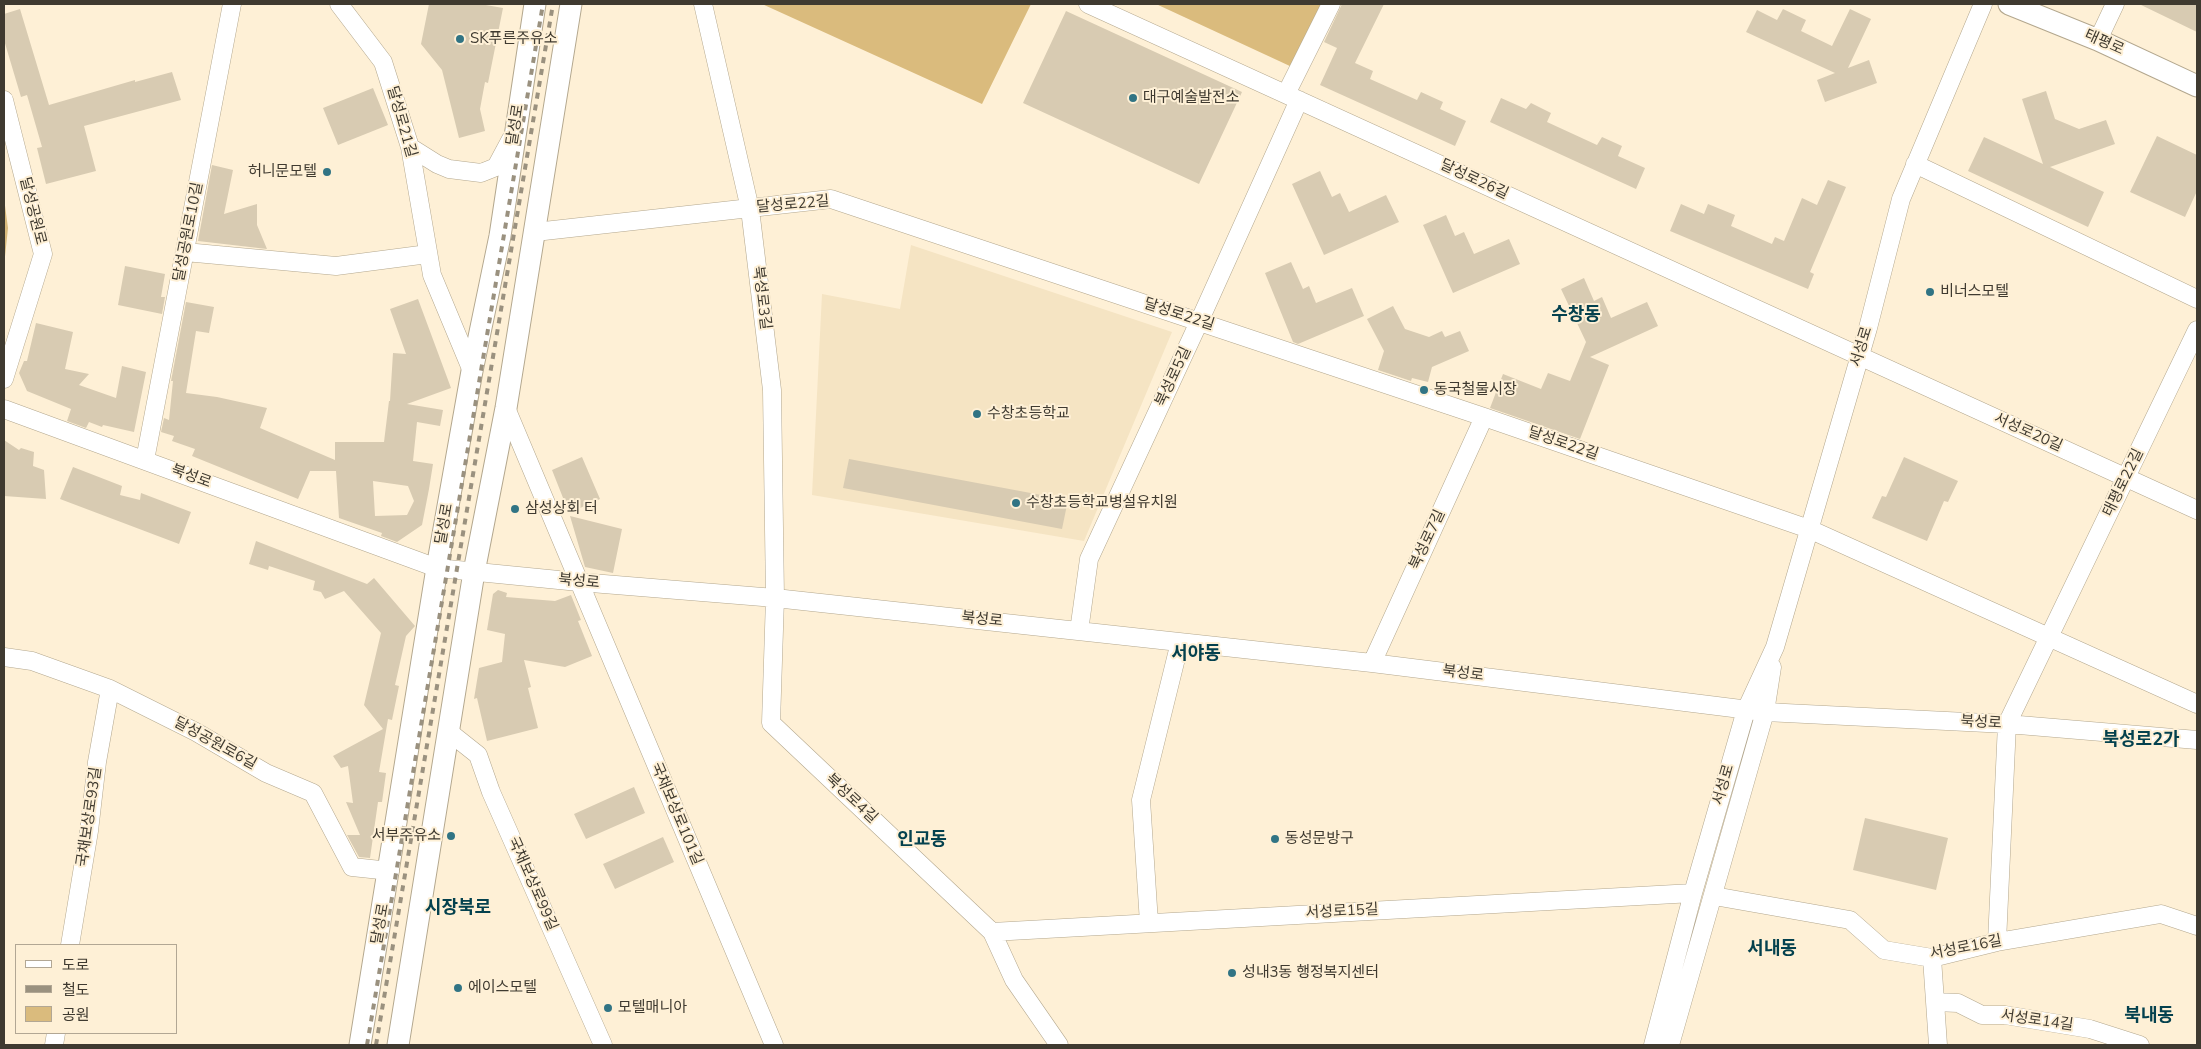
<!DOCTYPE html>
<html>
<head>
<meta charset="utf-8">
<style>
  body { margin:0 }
  #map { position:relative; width:2201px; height:1049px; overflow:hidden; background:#fef0d6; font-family:"Nunito Sans","Noto Sans KR",sans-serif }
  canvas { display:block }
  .frame { position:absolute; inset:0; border:5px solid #3f3a30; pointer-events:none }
  .legend { position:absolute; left:15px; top:944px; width:162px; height:90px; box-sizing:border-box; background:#fef0d6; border:1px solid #b2a794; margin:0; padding:6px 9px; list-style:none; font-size:15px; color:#3f3a30 }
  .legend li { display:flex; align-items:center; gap:10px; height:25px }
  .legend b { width:25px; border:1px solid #b2a794 }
</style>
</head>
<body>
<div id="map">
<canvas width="2201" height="1049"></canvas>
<div class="frame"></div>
<ul class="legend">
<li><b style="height:6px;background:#fff"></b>도로</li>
<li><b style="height:6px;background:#9a917f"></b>철도</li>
<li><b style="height:14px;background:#dabb7d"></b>공원</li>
</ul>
</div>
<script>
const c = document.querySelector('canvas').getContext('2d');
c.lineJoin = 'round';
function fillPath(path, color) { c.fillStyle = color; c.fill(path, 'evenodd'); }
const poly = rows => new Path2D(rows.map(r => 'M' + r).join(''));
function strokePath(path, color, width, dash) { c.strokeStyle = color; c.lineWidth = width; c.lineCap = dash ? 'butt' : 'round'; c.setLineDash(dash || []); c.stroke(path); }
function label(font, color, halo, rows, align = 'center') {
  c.font = font + ' "Nunito Sans","Noto Sans KR",sans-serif'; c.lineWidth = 4; c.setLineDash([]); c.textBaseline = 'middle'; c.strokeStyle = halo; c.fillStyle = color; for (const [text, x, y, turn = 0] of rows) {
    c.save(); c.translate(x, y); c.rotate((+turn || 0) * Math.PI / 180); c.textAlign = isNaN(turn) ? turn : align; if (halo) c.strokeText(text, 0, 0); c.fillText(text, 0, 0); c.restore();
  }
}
const built = poly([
  [911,245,1172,332,1084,541,812,495,822,294,900,309]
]);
const green = poly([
  [762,4,1031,4,982,104],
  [1156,4,1322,4,1292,67],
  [4,198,8,228,4,266]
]);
const building = poly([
  [429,4,480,4,503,8,488,83,485,82,480,109,485,131,459,138,442,70,421,44],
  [1342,4,1384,4,1355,63,1373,71,1370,79,1417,100,1421,92,1443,102,1440,109,1466,121,1455,146,1320,85,1337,48,1324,42],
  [2139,4,2197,4,2197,32],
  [20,9,49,105,135,80,135,82,172,72,181,100,84,126,96,171,46,184,37,148,42,147,27,95,21,97,4,40,4,14],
  [1783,9,1806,20,1801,31,1832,46,1850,9,1871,19,1848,68,1869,60,1877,83,1825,102,1817,80,1835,73,1746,32,1757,10,1777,20],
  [1066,11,1242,92,1199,184,1023,103],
  [373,88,388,125,338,145,323,108],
  [2046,91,2055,119,2079,129,2106,120,2115,144,2050,167,2104,192,2088,227,1968,171,1984,137,2043,164,2022,99],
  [1501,98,1526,109,1531,103,1551,113,1547,122,1597,145,1602,137,1622,146,1618,156,1645,168,1636,189,1490,122],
  [2157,136,2197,155,2197,191,2185,217,2130,192],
  [212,165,233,170,224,214,257,204,257,225,267,249,198,241],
  [1320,171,1332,197,1340,193,1349,212,1386,195,1399,222,1324,255,1292,184],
  [1828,180,1846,187,1810,272,1814,274,1808,289,1670,231,1681,204,1704,214,1708,204,1735,215,1731,226,1772,244,1775,237,1784,241,1802,198,1817,205],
  [1446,215,1455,236,1464,232,1474,254,1509,239,1520,264,1453,293,1423,225],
  [1291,262,1303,289,1309,286,1316,303,1352,288,1364,316,1298,344,1293,342,1265,273],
  [125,266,165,274,161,297,165,297,162,314,118,305],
  [1584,278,1594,301,1602,297,1611,318,1647,302,1658,326,1590,357,1609,365,1580,439,1490,408,1503,374,1541,389,1548,373,1570,381,1586,342,1561,289],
  [418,299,451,388,407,404,443,410,440,426,417,422,413,461,433,464,429,489,422,525,397,542,381,536,382,533,339,518,336,471,310,471,298,499,192,456,195,449,172,441,174,436,161,432,164,418,169,420,173,381,171,381,186,302,214,307,209,333,196,331,186,393,217,397,267,408,260,428,335,460,335,442,384,442,389,401,390,401,393,353,406,354,390,309],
  [373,481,408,486,414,501,407,515,375,516],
  [1393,306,1405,329,1429,337,1442,331,1445,337,1460,331,1469,351,1432,367,1428,382,1412,378,1411,381,1378,370,1384,351,1367,319],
  [36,323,73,332,65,369,89,374,79,385,116,398,122,366,146,372,134,432,103,425,102,427,89,422,86,428,67,421,71,409,27,391,19,373,24,361,27,361],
  [4,440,19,450,21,448,34,452,33,466,44,470,46,499,4,496],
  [582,457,600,499,569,513,552,470],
  [1904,457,1958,481,1948,502,1944,501,1927,541,1872,518,1882,496,1886,497],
  [849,459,1068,500,1062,529,843,488],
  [73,467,122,486,120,495,140,500,141,493,191,512,179,544,60,499],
  [570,516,622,529,613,573,585,567],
  [256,541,367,584,374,578,415,626,406,636,395,685,399,686,392,720,388,719,379,772,386,773,382,802,378,802,370,858,359,857,347,835,360,835,346,802,353,803,348,766,341,768,333,756,383,729,364,705,381,633,344,591,325,599,321,592,313,590,315,581,269,566,268,570,249,564],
  [498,590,507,593,506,597,555,601,571,595,581,620,578,621,592,656,565,667,524,660,531,687,528,688,538,728,487,741,477,698,474,699,479,668,502,662,505,634,487,630,493,594],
  [634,787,645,813,586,839,574,814],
  [1865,818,1948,838,1936,890,1853,870],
  [663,837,674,862,615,889,603,864]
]);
const minor = poly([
  [339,4,383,62,410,147,432,275,472,371],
  [703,4,750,209,772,390,775,598,771,723,992,932,1014,980,1059,1045],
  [1088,4,2197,510],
  [2098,40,2115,4],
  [1286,94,1331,4],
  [4,100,43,254,4,379],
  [410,147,437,164,449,169,481,173,496,167,511,139],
  [1915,164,2197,299],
  [535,232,831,199,1484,417,1809,529,2197,704],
  [185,252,336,266,428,254],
  [506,408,774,1045],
  [4,409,437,568,579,582,775,598,1372,663,1765,712,2007,724,2197,740],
  [145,460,232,4],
  [1079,631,1089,559,1199,322,1299,100],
  [4,657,32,661,110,689,196,732,266,773,313,793,352,867,390,871],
  [1372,663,1484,417],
  [449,732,478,755,491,792,603,1045],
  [1714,896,1850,920,1884,950,1932,958,1997,942,2161,914,2197,926],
  [1149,923,1141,800,1180,642],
  [992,932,1693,893],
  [1997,942,2007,724,2197,330],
  [70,945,89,831,97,762,110,689],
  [1932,958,1938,1045],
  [1935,1002,1958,1003,1982,1015,2005,1015,2090,1029,2140,1045],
  [54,1045,56,1033],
  [1653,1045,1693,893,1746,710,1775,647,1868,328,1901,199,1983,4],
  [1670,1045,1765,712,1772,667]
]);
const major = poly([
  [2009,4,2098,40,2197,86],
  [360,1045,437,568,472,371,500,236,535,4],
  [398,1045,474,572,506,408,571,4]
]);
const rail = poly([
  [367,1045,543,4],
  [376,1045,553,4]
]);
const markers = [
  [460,39,5,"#317484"],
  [1133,98,5,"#317484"],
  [327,172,5,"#317484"],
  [1930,292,5,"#317484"],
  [1424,390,5,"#317484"],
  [977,414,5,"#317484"],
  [1016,503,5,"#317484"],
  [515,509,5,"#317484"],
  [451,836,5,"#317484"],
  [1275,839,5,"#317484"],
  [1232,973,5,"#317484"],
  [458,988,5,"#317484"],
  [608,1008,5,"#317484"]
];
const poiNames = [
  ["SK푸른주유소",470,39],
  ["대구예술발전소",1143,98],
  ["허니문모텔",317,172,"right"],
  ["비너스모텔",1940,292],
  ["동국철물시장",1434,390],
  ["수창초등학교",987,414],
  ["수창초등학교병설유치원",1026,503],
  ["삼성상회 터",525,509],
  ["서부주유소",441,836,"right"],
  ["동성문방구",1285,839],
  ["성내3동 행정복지센터",1242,973],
  ["에이스모텔",468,988],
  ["모텔매니아",618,1008]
];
const streetNames = [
  ["태평로",2104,43,24],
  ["달성로21길",401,122,74],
  ["달성로",516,125,-81],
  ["달성로26길",1474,180,25],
  ["달성로22길",793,205,-5],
  ["달성공원로",32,211,76],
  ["달성공원로10길",189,232,-79],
  ["북성로3길",761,298,83],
  ["달성로22길",1179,315,18],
  ["서성로",1862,347,-73],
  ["북성로5길",1174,377,-65],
  ["서성로20길",2028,433,24],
  ["달성로22길",1563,444,19],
  ["북성로",191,477,20],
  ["태평로22길",2124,483,-64],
  ["달성로",445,524,-80],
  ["북성로7길",1428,540,-65],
  ["북성로",579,582,5],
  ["북성로",982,620,6],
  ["북성로",1463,674,7],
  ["북성로",1981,723,3],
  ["달성공원로6길",215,744,29],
  ["서성로",1724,785,-74],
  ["북성로4길",851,799,43],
  ["국채보상로101길",676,814,67],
  ["국채보상로93길",90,817,-82],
  ["국채보상로99길",532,884,66],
  ["서성로15길",1342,912,-3],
  ["달성로",381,924,-80],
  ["서성로16길",1966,948,-11],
  ["서성로14길",2037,1021,8]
];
const quarterNames = [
  ["수창동",1576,316],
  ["서야동",1196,655],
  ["북성로2가",2141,741],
  ["인교동",922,841],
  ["시장북로",458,909],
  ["서내동",1772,950],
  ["북내동",2149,1017]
];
fillPath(built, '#f5e4c3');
fillPath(green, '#dabb7d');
fillPath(building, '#d8cbb2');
strokePath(minor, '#b3a78e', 19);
strokePath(major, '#b3a78e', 23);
strokePath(minor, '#fff', 18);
strokePath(major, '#fff', 21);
strokePath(rail, '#9a917f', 4, [6, 6]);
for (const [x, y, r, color] of markers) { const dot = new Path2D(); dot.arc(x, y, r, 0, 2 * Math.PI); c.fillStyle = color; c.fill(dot); strokePath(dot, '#fef0d6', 2); }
label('15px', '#3f3a30', '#fef0d6', poiNames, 'left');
label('15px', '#3f3a30', '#fef0d6', streetNames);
label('bold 18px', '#04414e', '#fef0d6', quarterNames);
</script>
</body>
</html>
